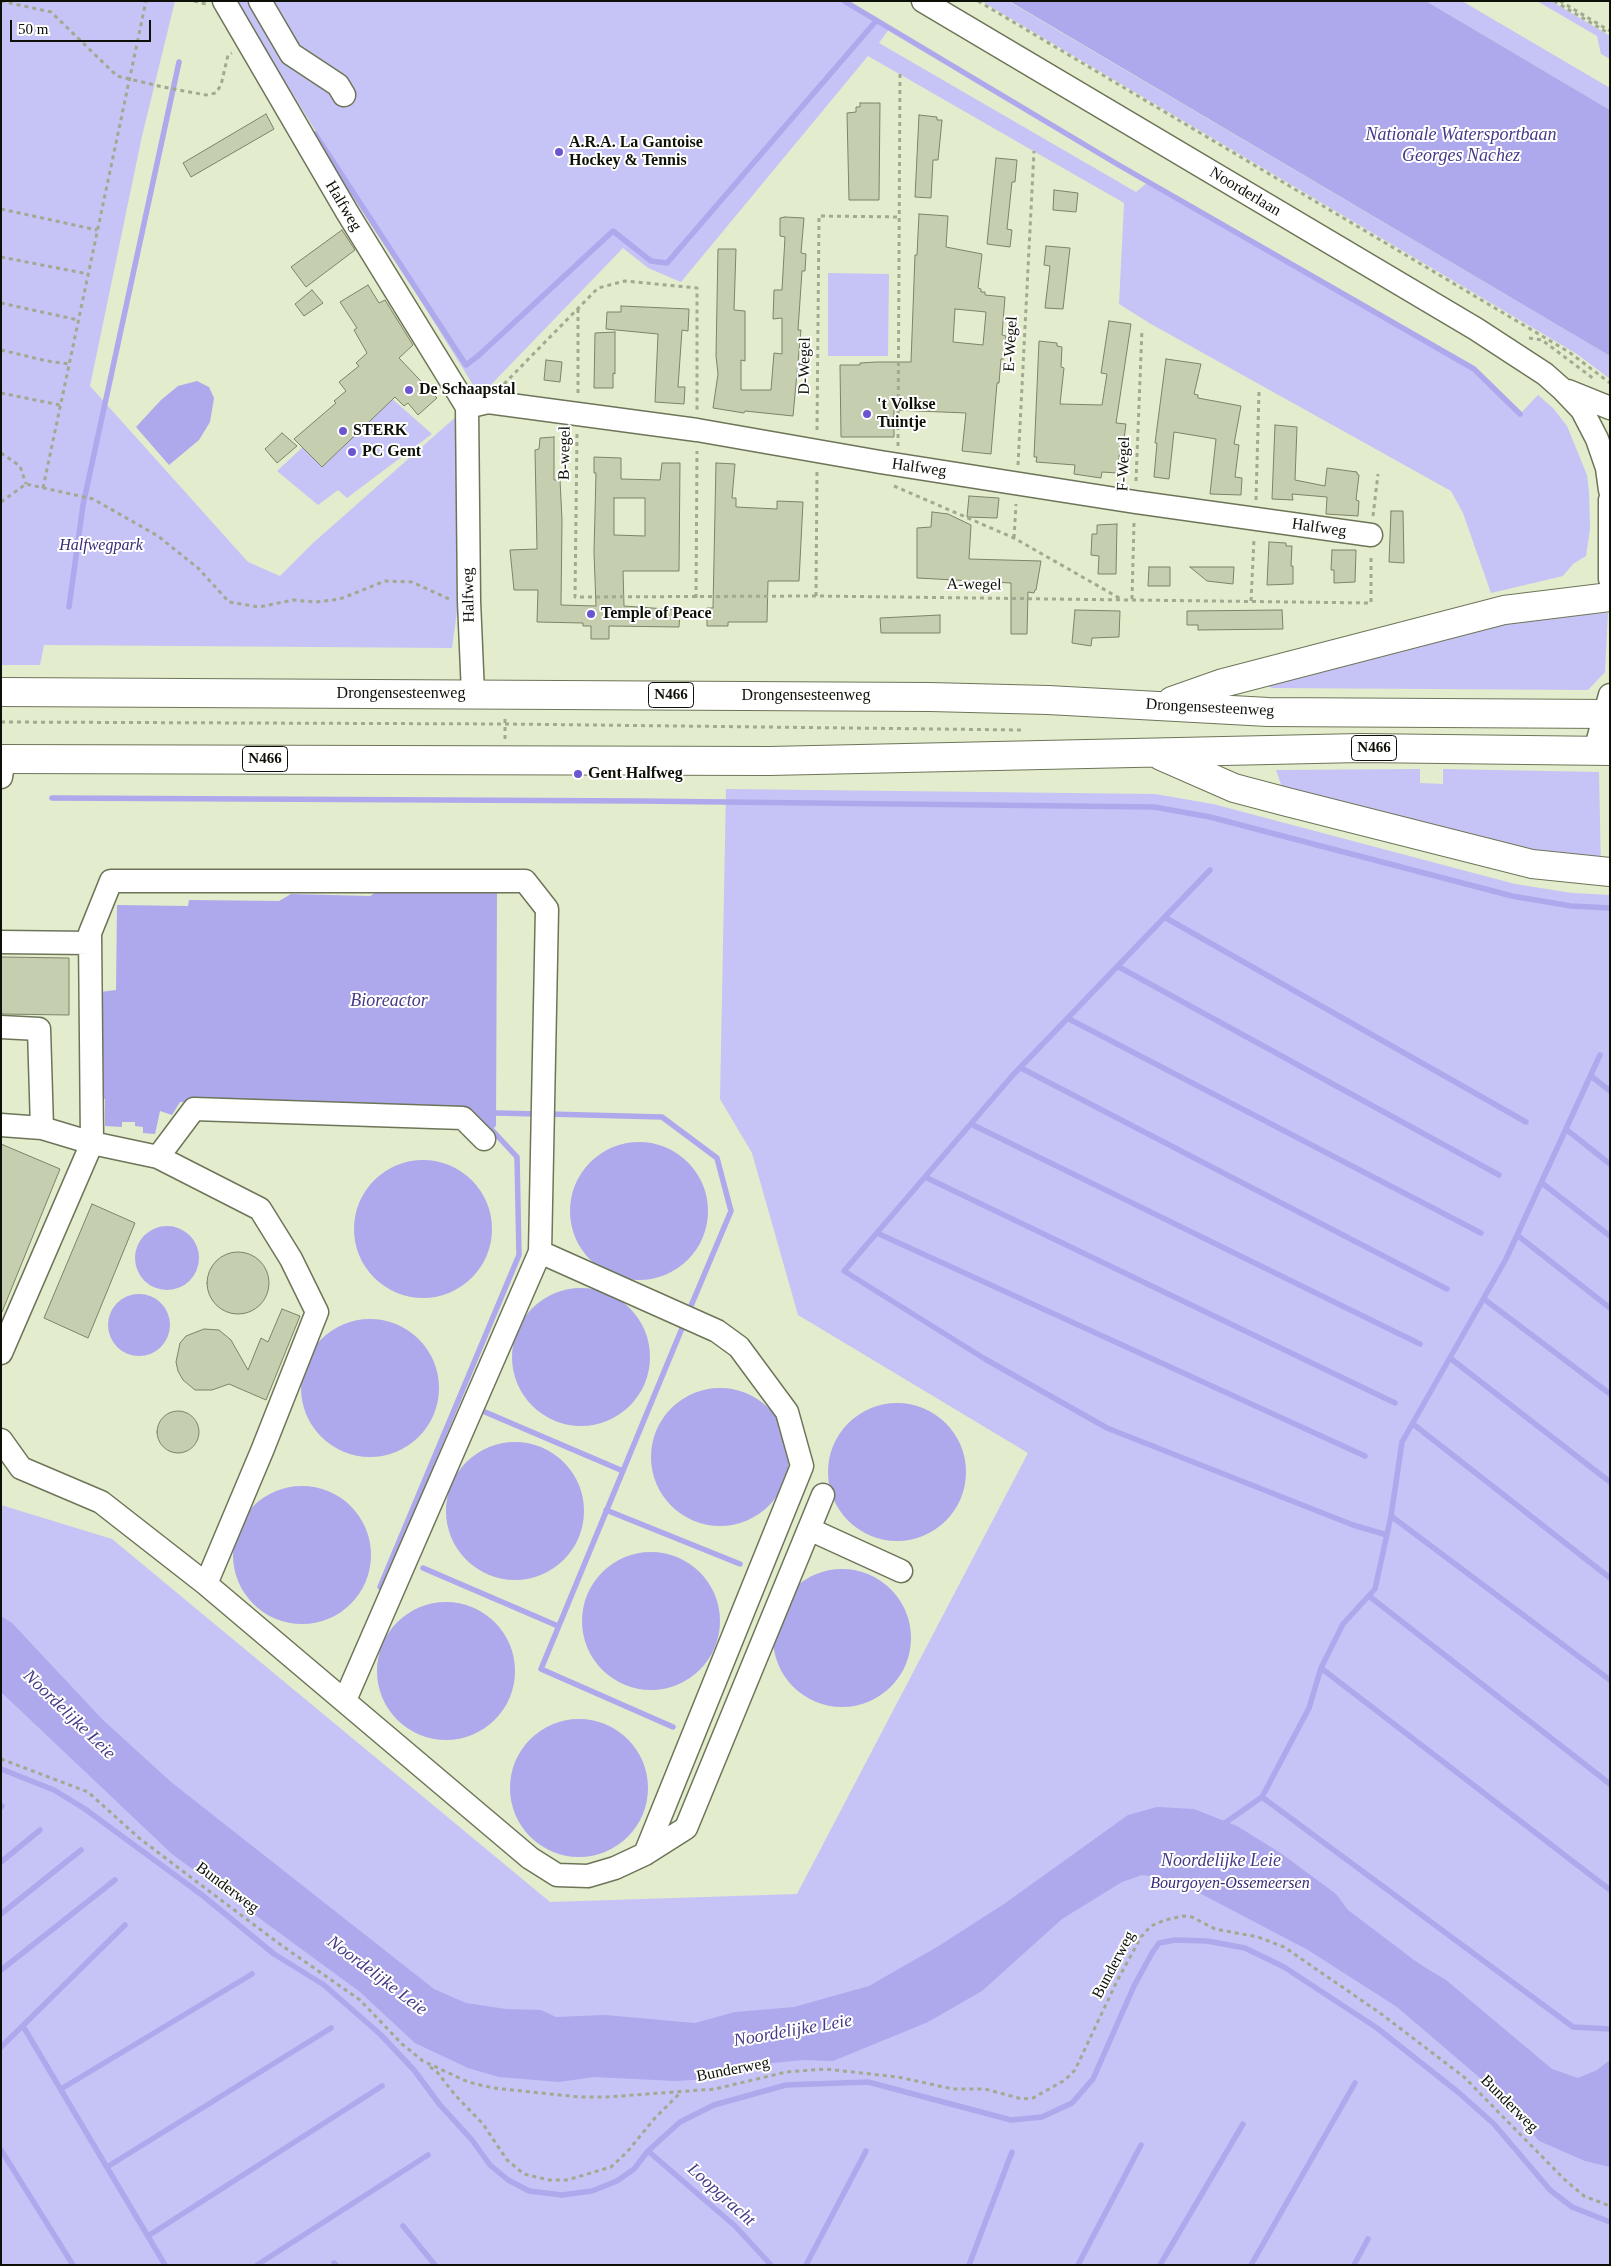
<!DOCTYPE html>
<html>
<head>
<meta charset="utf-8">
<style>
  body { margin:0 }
  #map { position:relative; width:1611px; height:2266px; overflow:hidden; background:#e3eccc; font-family:Georgia,serif }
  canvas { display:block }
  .frame { position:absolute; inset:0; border:2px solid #0d1006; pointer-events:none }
  .scale { position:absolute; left:10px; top:20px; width:141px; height:22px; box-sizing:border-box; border:2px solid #0d1006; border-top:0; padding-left:6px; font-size:15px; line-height:18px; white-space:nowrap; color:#0d1006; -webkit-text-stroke:4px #fff; paint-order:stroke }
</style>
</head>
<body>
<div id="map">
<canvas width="1611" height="2266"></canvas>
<div class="frame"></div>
<div class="scale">50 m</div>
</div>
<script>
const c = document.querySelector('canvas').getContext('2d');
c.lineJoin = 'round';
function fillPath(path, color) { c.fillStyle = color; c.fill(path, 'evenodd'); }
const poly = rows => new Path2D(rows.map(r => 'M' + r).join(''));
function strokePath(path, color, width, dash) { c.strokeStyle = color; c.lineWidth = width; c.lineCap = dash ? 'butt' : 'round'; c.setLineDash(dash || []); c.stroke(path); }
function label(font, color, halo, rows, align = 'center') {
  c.font = font + ' Georgia,serif'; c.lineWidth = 4; c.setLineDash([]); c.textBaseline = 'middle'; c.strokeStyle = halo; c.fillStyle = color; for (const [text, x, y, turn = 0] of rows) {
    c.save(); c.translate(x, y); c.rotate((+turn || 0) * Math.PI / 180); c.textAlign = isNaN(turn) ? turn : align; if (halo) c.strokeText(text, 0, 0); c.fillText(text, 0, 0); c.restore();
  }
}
const green = poly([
  [1,1,175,1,142,136,90,386,248,562,280,576,313,543,458,415,459,597,452,648,44,645,40,665,1,665],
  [235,1,844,1,889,29,879,43,1136,192,1148,182,1474,369,1520,414,1538,395,1553,408,1567,426,1587,475,1589,491,1590,529,1586,556,1573,564,1563,576,1491,593,1463,513,1451,491,1151,324,1119,304,1124,203,868,56,681,282,648,268,623,248,480,396],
  [981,1,1008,1,1610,356,1610,379,1577,354],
  [1426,1,1462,1,1610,88,1610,110],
  [1537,1,1551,1,1610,36,1610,59,1601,54,1597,36],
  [828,273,889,274,888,356,828,356],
  [373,382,432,434,347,498,338,490,318,505,277,471],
  [1608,613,1605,672,1588,690,1273,688,1263,685,1483,628,1553,615],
  [1420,769,1420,783,1443,784,1443,769,1599,772,1601,871,1287,802,1276,770],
  [726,789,1155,794,1213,804,1515,884,1572,893,1610,895,1610,2265,1,2265,1,1505,112,1539,550,1902,797,1894,1028,1453,798,1315,752,1153,720,1099]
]);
const water = poly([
  [1009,1,1426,1,1610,110,1610,356],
  [197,381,209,387,214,398,210,422,199,440,169,465,136,427,161,400,178,386],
  [380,890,497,890,496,1126,486,1135,459,1111,288,1103,180,1102,172,1115,160,1111,155,1134,143,1133,143,1127,135,1126,135,1122,122,1122,122,1127,105,1126,105,1099,101,1097,100,992,116,990,117,905,188,906,189,900,279,901,291,894,370,896],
  '570 1211a69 69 0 1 1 138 0a69 69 0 1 1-138 0Z',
  '354 1229a69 69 0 1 1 138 0a69 69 0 1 1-138 0Z',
  '135 1258a32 32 0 1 1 64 0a32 32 0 1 1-64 0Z',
  '512 1357a69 69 0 1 1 138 0a69 69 0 1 1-138 0Z',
  '108 1325a31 31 0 1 1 62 0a31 31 0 1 1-62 0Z',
  '301 1388a69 69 0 1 1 138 0a69 69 0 1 1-138 0Z',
  '651 1457a69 69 0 1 1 138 0a69 69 0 1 1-138 0Z',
  '828 1472a69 69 0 1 1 138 0a69 69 0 1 1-138 0Z',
  '446 1511a69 69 0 1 1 138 0a69 69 0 1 1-138 0Z',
  '233 1555a69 69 0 1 1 138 0a69 69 0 1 1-138 0Z',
  '582 1621a69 69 0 1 1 138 0a69 69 0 1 1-138 0Z',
  '773 1638a69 69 0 1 1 138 0a69 69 0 1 1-138 0Z',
  '377 1671a69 69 0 1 1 138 0a69 69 0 1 1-138 0Z',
  [1,1616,12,1623,103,1720,171,1782,434,1989,466,2003,506,2009,541,2010,556,2017,605,2015,695,2023,735,2012,794,2007,869,1986,937,1947,1004,1904,1128,1815,1157,1807,1194,1809,1237,1826,1282,1854,1336,1894,1348,1910,1418,1963,1446,1980,1552,2069,1578,2078,1597,2070,1610,2060,1610,2167,1585,2161,1539,2141,1493,2089,1397,2007,1308,1950,1188,1887,1158,1877,1142,1875,1122,1882,1062,1919,982,1991,928,2022,833,2061,803,2060,772,2063,711,2079,675,2081,594,2077,559,2082,499,2077,468,2068,415,2043,360,1992,172,1854,1,1692],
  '510 1788a69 69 0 1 1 138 0a69 69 0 1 1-138 0Z'
]);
const stream = poly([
  [844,1,1117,164,1474,369,1520,414],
  [315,134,466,365,478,356,613,231,651,261,667,263,876,21],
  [69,607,83,505,179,62],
  [52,798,639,801,1154,807,1210,817,1512,896,1571,906,1610,908],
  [1210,870,1012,1076,844,1271,985,1359,1107,1428,1353,1525,1387,1535],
  [1166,918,1526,1122],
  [1119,967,1499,1175],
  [1069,1019,1481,1233],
  [1021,1068,1447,1289],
  [1591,1076,1610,1091],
  [496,1113,538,1114],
  [548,1114,662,1117,717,1158,731,1211,688,1313],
  [971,1124,1420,1344],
  [1567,1130,1610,1164],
  [925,1177,1395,1403],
  [1542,1183,1610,1236],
  [877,1233,1365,1456],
  [1517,1235,1610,1308],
  [1484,1299,1610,1394],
  [1450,1358,1610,1482],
  [485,1412,623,1471],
  [1413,1424,1610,1578],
  [606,1510,740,1564],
  [1391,1516,1610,1680],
  [423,1568,558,1626],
  [380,1587,519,1255,517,1157,492,1130],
  [1369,1596,1610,1784],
  [1321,1668,1610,1890],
  [673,1727,541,1669,685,1321],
  [1,1769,54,1790,85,1809,202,1895,274,1954,324,1985,380,2034,414,2070,440,2105,472,2140,490,2165,508,2180,529,2191,562,2195,592,2191,617,2181,634,2169,648,2151,680,2122,714,2105,786,2085,868,2082,1011,2120,1042,2117,1072,2103,1093,2079,1134,1986,1152,1953,1159,1943,1175,1940,1207,1941,1245,1948,1284,1967,1377,2028,1458,2092,1494,2124,1550,2190,1572,2207,1610,2222],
  [1262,1797,1573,2027,1610,2029],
  [1,1807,2,1806],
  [1222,1825,1262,1797,1309,1708,1321,1668,1343,1624,1375,1589,1391,1516,1402,1442,1506,1259,1600,1055],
  [1,1862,40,1830],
  [1,1914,81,1850],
  [1,1970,115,1880],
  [23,2026,165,2265],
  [1,2047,125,1925],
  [61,2089,252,1974],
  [1,2150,73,2265],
  [648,2151,735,2226,771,2265],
  [107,2167,331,2028],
  [403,2226,435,2265],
  [148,2236,382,2086],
  [334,2263,336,2265],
  [257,2265,428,2155],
  [806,2265,866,2151],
  [969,2265,1012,2152],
  [1078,2265,1141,2145],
  [1160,2265,1243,2124],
  [1251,2265,1355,2083],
  [1354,2265,1368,2239]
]);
const building = poly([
  [860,103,880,103,879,200,849,200,847,113,856,112,856,107,860,107,860,103],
  [266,114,274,129,191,177,183,163,266,114],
  [919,115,937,117,937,120,942,120,938,160,933,160,931,198,915,197,919,115],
  [996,158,1017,160,1015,182,1012,182,1007,229,1012,230,1010,247,987,244,996,158],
  [1054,190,1078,193,1076,212,1053,210,1054,190],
  [919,214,948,216,946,247,982,254,978,288,981,289,981,292,985,292,985,295,1005,297,1002,335,1006,336,1004,359,1001,359,999,383,997,383,991,454,962,451,966,413,894,410,894,437,841,437,840,365,860,365,860,363,876,362,911,362,915,255,917,255,919,214],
  [955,309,986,312,983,345,953,342,955,309],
  [785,217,804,218,801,253,806,254,805,271,802,271,798,330,801,330,793,416,745,411,744,413,713,408,718,374,716,356,718,249,736,249,734,310,745,311,745,361,741,360,741,390,771,390,774,353,782,354,782,318,773,319,774,290,782,290,785,237,780,236,780,218,785,217],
  [342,230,355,250,306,287,291,267,342,230],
  [1046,246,1070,248,1063,309,1045,308,1050,266,1044,265,1046,246],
  [368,285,379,303,385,300,413,345,399,358,437,398,418,415,408,403,404,406,395,397,322,467,294,439,336,403,334,401,346,391,339,382,359,366,356,363,367,353,354,330,357,328,340,302,368,285],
  [312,290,323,303,304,316,295,304,312,290],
  [621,306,689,309,688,331,682,330,678,387,685,387,684,404,655,402,658,334,606,329,607,312,621,312,621,306],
  [1109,321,1131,324,1116,423,1126,424,1123,446,1120,445,1118,473,1102,472,1101,478,1074,474,1075,465,1036,462,1037,457,1034,457,1039,341,1057,343,1057,346,1062,347,1061,367,1064,368,1060,404,1102,405,1107,374,1101,373,1109,321],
  [615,332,615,374,613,373,613,388,594,388,595,333,615,332],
  [1166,359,1201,364,1194,394,1198,395,1198,398,1241,406,1234,444,1239,445,1235,477,1242,478,1241,495,1210,494,1216,439,1174,432,1169,479,1154,477,1157,443,1155,443,1166,359],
  [546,360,562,362,560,382,544,380,546,360],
  [1275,425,1297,427,1295,480,1325,486,1327,468,1357,472,1357,474,1359,475,1356,500,1359,501,1358,516,1326,514,1327,497,1292,494,1293,500,1272,499,1275,425],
  [282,433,297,446,277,463,265,449,282,433],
  [554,437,554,480,560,480,562,520,561,605,596,606,594,552,596,473,594,473,594,457,621,458,621,479,660,480,662,463,680,463,679,571,623,571,624,606,680,610,679,627,609,626,609,639,591,639,591,626,583,626,583,623,537,622,538,590,514,590,510,550,537,549,535,450,539,449,540,438,554,437],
  [614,498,645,498,645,536,614,535,614,498],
  [716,463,735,464,732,498,736,498,736,507,777,509,777,501,803,502,799,581,768,581,767,622,728,622,728,626,707,626,707,608,713,608,716,463],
  [969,496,999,498,997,518,967,517,969,496],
  [1391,511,1403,511,1404,563,1389,562,1391,511],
  [932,512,948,514,971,525,969,559,1041,561,1036,590,1035,590,1034,593,1028,592,1027,634,1011,634,1011,583,917,578,917,528,931,527,932,512],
  [1117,524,1116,574,1098,574,1099,556,1091,555,1092,534,1097,534,1097,525,1117,524],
  [1269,542,1286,543,1286,546,1292,546,1291,566,1293,566,1293,584,1267,585,1269,542],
  [1332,550,1356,550,1355,582,1334,583,1334,570,1331,570,1332,550],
  [1149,567,1170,567,1170,586,1148,586,1149,567],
  [1190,567,1234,567,1233,584,1207,581,1190,567],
  [1075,610,1120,611,1119,637,1092,638,1091,646,1072,643,1075,610],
  [1282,610,1283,629,1198,630,1198,625,1187,625,1187,611,1282,610],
  [940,615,940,633,881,633,880,618,940,615],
  [1,957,69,958,69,1015,1,1014,1,957],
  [1,1144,60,1169,2,1312,1,1312,1,1144],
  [92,1204,135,1223,88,1338,44,1318,92,1204],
  '207 1283a31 31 0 1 1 62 0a31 31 0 1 1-62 0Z',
  [282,1309,300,1316,266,1400,229,1384,212,1390,195,1390,183,1380,178,1371,176,1362,180,1343,186,1336,204,1329,219,1330,231,1340,248,1370,261,1338,268,1342,282,1309],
  '157 1432a21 21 0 1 1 42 0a21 21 0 1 1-42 0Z'
]);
const path = poly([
  [1,1,51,12,117,76,163,87,206,95,216,93,221,85,228,55,232,53],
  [194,1,206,4],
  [978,1,1569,352,1610,383],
  [1554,1,1610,34],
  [1560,1,1610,31],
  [1,209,97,230],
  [1,257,88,274],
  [1,303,78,320],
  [1529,338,1542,340,1594,379],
  [1,350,47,361,69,364],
  [504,384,598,288,625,281,697,288,697,410],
  [1,393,60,405],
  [578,393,578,309],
  [817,430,819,216,899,217],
  [577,434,575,597,816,596,1371,603,1371,555],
  [898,446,900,74],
  [1,453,20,466,26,484],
  [1018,465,1034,151],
  [1136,481,1142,329],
  [894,486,1014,538,1121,599],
  [43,488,146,1],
  [1256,500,1259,391],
  [1,502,26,484,93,499,158,536,198,568,229,602,259,607,293,600,316,602,340,599,385,581,412,582,449,599],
  [1373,516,1378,474],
  [1014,538,1016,504],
  [816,596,817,471],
  [696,598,697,451],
  [1132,599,1134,523],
  [1251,601,1254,539],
  [1,722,505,724,1021,730],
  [505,739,505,717],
  [1,1759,88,1792,139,1838,205,1888,281,1945,360,2000,402,2044,423,2061,468,2082,493,2088,579,2097,607,2097,715,2089,786,2072,825,2069,898,2077,953,2089,985,2089,1022,2099,1033,2098,1065,2080,1075,2070,1117,1981,1141,1937,1151,1926,1165,1920,1183,1916,1192,1917,1215,1929,1258,1937,1284,1947,1380,2013,1464,2077,1565,2180,1584,2196,1610,2206],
  [430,2067,437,2072,456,2096,483,2124,507,2160,524,2174,549,2180,567,2180,611,2167,627,2152,655,2118,680,2093]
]);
const minor = poly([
  [224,1,347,212,467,407,469,601,473,694],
  [260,1,291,54,338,85,344,95],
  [923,1,1476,329,1545,374,1562,389,1582,410,1597,439,1607,468,1610,490],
  [1568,391,1610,408],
  [467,407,488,402,697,430,880,462,1135,502,1371,535],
  [1610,500,1610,579],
  [1595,751,1610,695],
  [1,777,4,759],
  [1,942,90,943],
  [1,1027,39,1029,42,1128,1,1125],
  [42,1128,92,1143,158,1157,194,1109,463,1118,484,1139],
  [158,1157,260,1209,291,1259,317,1312,262,1451,206,1584,530,1858,557,1875,588,1876,615,1868,645,1854,686,1828,823,1495],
  [540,1252,717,1331,739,1347,787,1412,802,1466,645,1854],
  [1,1353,92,1143,90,933,111,881,525,881,547,909,540,1252,345,1700],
  [1,1440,21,1468,101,1502,206,1584],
  [809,1529,901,1571]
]);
const highway = poly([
  [1,692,930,697,1048,700,1268,712,1610,714],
  [1172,701,1223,683,1504,610,1610,597],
  [1161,756,1234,788,1287,802,1532,864,1610,872],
  [1,759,769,761,1360,748,1610,751]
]);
const markers = [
  [559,152,5,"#6c56d0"],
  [409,390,5,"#6c56d0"],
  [867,414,5,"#6c56d0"],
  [343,431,5,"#6c56d0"],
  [352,452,5,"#6c56d0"],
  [591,614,5,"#6c56d0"],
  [578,774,5,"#6c56d0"]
];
const shields = [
  [671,695,45],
  [1374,748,45],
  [265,759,45]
];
const shieldNames = [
  ["N466",671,695],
  ["N466",1374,748],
  ["N466",265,759]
];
const poiNames = [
  ["A.R.A. La Gantoise",569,143],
  ["Hockey & Tennis",569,161],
  ["De Schaapstal",419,390],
  ["'t Volkse",877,405],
  ["Tuintje",877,423],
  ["STERK",353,431],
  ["PC Gent",362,452],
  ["Temple of Peace",601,614],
  ["Gent Halfweg",588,774]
];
const streetNames = [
  ["Noorderlaan",1245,192,31],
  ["Halfweg",343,206,59],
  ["E-Wegel",1011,344,-87],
  ["D-Wegel",805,366,-89],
  ["B-wegel",565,453,-89],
  ["F-Wegel",1124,464,-88],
  ["Halfweg",919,468,8],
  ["Halfweg",1319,528,8],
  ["A-wegel",974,585,1],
  ["Halfweg",469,595,-91],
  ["Drongensesteenweg",401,694],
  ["Drongensesteenweg",806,696],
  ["Drongensesteenweg",1210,708,3],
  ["Bunderweg",227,1888,37],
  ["Bunderweg",1114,1965,-62],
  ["Bunderweg",733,2070,-11],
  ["Bunderweg",1509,2104,45]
];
const parkNames = [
  ["Halfwegpark",101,546],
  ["Bourgoyen-Ossemeersen",1230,1884]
];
const waterNames = [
  ["Nationale Watersportbaan",1461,135],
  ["Georges Nachez",1461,156],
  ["Bioreactor",389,1001],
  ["Noordelijke Leie",69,1715,44],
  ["Noordelijke Leie",1221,1861],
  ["Noordelijke Leie",377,1976,37],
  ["Noordelijke Leie",793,2031,-10],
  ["Loopgracht",721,2195,42]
];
fillPath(green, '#c6c3f7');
fillPath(water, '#ada9ec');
strokePath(stream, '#ada9ec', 5.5);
fillPath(building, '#c5ceaf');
strokePath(building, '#7c8467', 1);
strokePath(minor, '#6d7559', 25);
strokePath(highway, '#6d7559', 30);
strokePath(path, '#a2a990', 3, [4, 4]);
strokePath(minor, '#fff', 22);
strokePath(highway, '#fff', 28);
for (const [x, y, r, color] of markers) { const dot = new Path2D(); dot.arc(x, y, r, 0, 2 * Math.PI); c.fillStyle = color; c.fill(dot); strokePath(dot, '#fff', 2); }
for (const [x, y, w] of shields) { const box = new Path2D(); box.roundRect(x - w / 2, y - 12.5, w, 25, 4); c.fillStyle = '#fff'; c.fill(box); strokePath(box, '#0d1006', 1); }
label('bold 15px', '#0d1006', null, shieldNames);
label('bold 16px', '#0d1006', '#fff', poiNames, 'left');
label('16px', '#0d1006', '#fff', streetNames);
label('italic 16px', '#392a77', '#fff', parkNames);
label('italic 18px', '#463987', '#fff', waterNames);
</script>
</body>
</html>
